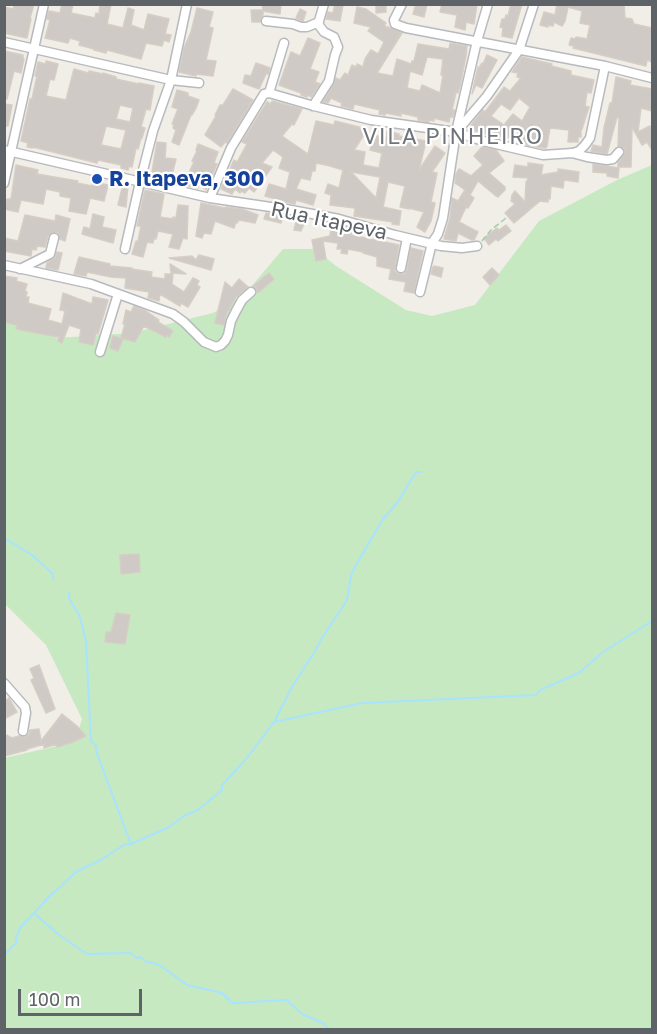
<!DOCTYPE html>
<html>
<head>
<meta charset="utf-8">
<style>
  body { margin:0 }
  #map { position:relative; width:657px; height:1034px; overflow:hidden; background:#f1ede7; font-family:"Golos Text",sans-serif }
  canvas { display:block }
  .frame { position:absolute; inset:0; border:6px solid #5e6368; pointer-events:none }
  .scale { position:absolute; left:18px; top:989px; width:124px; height:27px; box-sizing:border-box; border:3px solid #5e6368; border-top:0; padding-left:8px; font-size:18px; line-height:21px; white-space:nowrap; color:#5e6368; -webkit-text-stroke:4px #fff; paint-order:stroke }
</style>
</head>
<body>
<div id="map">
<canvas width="657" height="1034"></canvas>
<div class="frame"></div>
<div class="scale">100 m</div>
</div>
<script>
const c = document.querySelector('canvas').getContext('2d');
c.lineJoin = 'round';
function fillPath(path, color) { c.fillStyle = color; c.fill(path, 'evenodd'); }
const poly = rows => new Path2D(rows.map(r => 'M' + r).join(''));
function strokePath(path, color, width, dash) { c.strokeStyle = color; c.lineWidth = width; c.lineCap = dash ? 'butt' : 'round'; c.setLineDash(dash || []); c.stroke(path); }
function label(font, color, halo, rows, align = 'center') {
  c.font = font + ' "Golos Text",sans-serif'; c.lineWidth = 4.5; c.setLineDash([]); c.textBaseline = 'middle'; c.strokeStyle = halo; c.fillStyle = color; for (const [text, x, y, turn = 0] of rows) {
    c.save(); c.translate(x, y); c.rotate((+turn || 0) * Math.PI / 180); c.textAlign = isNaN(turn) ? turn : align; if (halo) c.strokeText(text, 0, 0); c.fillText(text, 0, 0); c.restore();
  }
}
const green = poly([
  [652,165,652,1029,5,1029,4,758,75,742,82,719,46,645,5,604,5,319,57,338,132,333,213,313,244,295,283,249,315,249,336,266,406,310,432,316,475,305,539,221,617,180]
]);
const stream = poly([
  [4,538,32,555,53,574,53,579],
  [69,593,69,598,80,617,86,642,91,741,96,746,96,751,130,842],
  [274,722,362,703,536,695,540,690,579,673,603,652,652,621],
  [34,913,59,935,87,954,131,953,136,958,141,957,146,962,151,962,161,966,187,985,222,993,232,1003,287,1000,302,1014,323,1023,330,1030],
  [4,955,16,943,16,938,20,928,49,897,77,871,101,860,125,844,131,844,169,827,184,816,198,810,222,790,222,785,246,759,274,722,292,687,315,651,320,641,347,600,351,575,356,565,383,519,397,503,416,472,421,472]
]);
const building = poly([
  [15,4,34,4,30,18,31,19,27,38,4,33,4,7,13,9,15,4],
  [62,4,73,4,71,13,95,18,96,13,99,14,100,4,111,4,107,24,123,28,128,8,134,10,131,25,144,30,148,14,169,19,165,34,171,35,169,42,164,40,162,46,146,43,141,59,107,50,106,53,94,50,94,49,79,45,80,41,70,38,68,43,45,38,50,20,47,19,49,11,60,13,62,4],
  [262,4,281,4,280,14,263,11,263,15,261,18,260,22,252,22,251,10,263,10,262,4],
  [335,4,343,5,340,21,326,19,328,12,333,13,335,4],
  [416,4,427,4,424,17,413,14,416,4],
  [442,4,477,4,474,24,466,22,465,30,455,27,457,15,440,12,442,4],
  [511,4,522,4,512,38,502,36,503,28,500,27,502,19,505,19,506,15,508,16,511,4],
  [557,4,624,4,625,18,632,19,634,24,652,28,652,62,647,60,646,66,573,48,574,46,569,45,571,38,575,39,576,37,587,39,590,25,580,23,582,11,568,7,565,21,562,26,554,22,553,26,548,25,548,27,540,25,544,12,555,15,557,4],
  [386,5,386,12,376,13,376,6,386,5],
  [357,7,366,9,386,23,384,25,387,27,387,29,388,27,402,33,377,73,393,76,397,59,411,64,412,61,414,61,418,44,449,49,450,43,467,46,466,56,460,86,458,93,456,92,452,110,455,110,453,117,450,117,449,122,434,118,434,121,429,120,429,122,418,120,418,117,401,113,401,116,386,113,385,115,379,114,380,110,354,104,353,109,341,106,342,103,331,98,328,103,323,102,334,84,336,78,340,80,345,73,348,75,352,65,356,67,357,64,363,67,365,59,371,50,378,54,384,42,368,31,371,27,354,23,357,7],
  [427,57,443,59,441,75,443,75,440,93,422,85,420,91,407,88,410,71,422,75,427,57],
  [197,8,213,12,209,27,213,28,206,60,216,61,213,76,196,74,196,76,179,72,184,48,191,32,197,8],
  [300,9,306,12,303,21,296,18,300,9],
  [308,38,320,43,310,69,319,72,315,82,320,84,311,97,308,95,307,97,301,95,301,93,279,85,291,52,300,56,308,38],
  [4,51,23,55,23,58,24,59,21,73,14,71,7,99,4,99,4,51],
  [487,55,497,60,482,88,476,85,472,94,478,67,479,68,482,63,483,64,487,55],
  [522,57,552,64,551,66,571,71,571,75,594,80,591,93,587,92,585,106,589,107,582,129,581,129,581,137,578,137,578,142,568,142,569,130,550,128,547,146,546,148,543,148,518,143,518,125,508,138,500,136,499,138,468,129,483,110,485,112,504,87,510,91,521,78,517,77,518,73,512,72,522,57],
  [519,98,530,107,522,121,513,114,504,125,491,116,501,104,510,110,519,98],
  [46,61,58,64,54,80,50,79,46,96,66,100,74,69,88,73,89,71,103,74,103,73,116,77,116,79,139,84,139,83,154,86,150,110,146,109,141,127,145,128,142,138,141,138,138,149,136,148,132,167,129,166,128,170,121,168,121,165,98,160,97,163,33,147,33,148,27,147,28,143,21,141,30,99,32,99,37,76,35,76,38,62,46,64,46,61],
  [120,105,133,108,130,122,116,119,120,105],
  [106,126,126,130,121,149,101,145,106,126],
  [256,63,270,68,268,74,266,74,259,89,243,83,245,75,251,76,256,63],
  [616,77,631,81,630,85,652,89,652,111,641,108,638,132,650,126,652,131,652,150,647,142,642,145,632,127,631,167,618,167,618,163,625,153,624,148,618,146,619,118,617,117,607,154,591,151,593,145,602,147,604,128,610,103,612,103,616,77],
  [233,89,253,100,227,143,225,142,221,147,205,135,216,116,215,115,220,105,223,105,233,89],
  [177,90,188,93,188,96,199,100,196,108,192,115,191,115,179,145,172,142,176,130,173,128,174,124,172,124,178,109,172,107,177,90],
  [272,101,302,109,294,125,292,124,282,136,308,154,316,121,334,125,335,121,363,128,362,132,366,132,354,150,365,152,363,165,379,168,382,153,370,150,374,135,386,138,387,131,399,134,399,136,426,141,419,170,435,146,445,153,432,172,437,173,431,202,435,203,431,221,425,232,417,227,424,212,409,208,409,209,400,207,405,186,388,182,383,207,401,211,399,225,392,224,393,222,354,216,355,208,330,205,331,195,325,193,328,184,339,188,343,170,330,166,316,163,315,171,312,171,310,180,301,178,296,189,316,195,313,205,296,200,295,204,283,202,283,201,265,196,269,184,286,189,290,172,279,168,283,157,273,150,262,163,272,167,254,192,249,188,245,193,241,191,240,193,235,189,232,194,221,189,234,160,237,162,247,144,242,142,267,102,271,104,272,101],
  [351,172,380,177,376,198,351,172],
  [4,104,12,105,8,126,4,126,4,104],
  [157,142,166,143,165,158,176,159,172,175,152,172,157,142],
  [198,144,218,152,214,163,217,164,206,190,199,184,198,188,188,186,190,181,186,179,194,162,192,161,197,151,196,150,198,144],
  [482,147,496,150,504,161,489,173,505,187,505,190,498,197,496,196,478,181,470,195,474,198,468,208,466,207,459,222,478,232,474,240,472,240,458,233,456,241,444,239,450,218,452,198,458,201,465,190,455,183,456,174,459,169,471,176,483,165,474,156,482,147],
  [528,163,543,165,541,175,558,172,558,169,579,172,578,182,564,180,563,188,551,186,550,199,548,199,548,202,540,201,514,223,505,213,515,204,511,201,512,195,515,191,525,202,526,182,529,178,513,177,515,165,528,167,528,163],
  [593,164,619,168,618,178,607,176,607,173,593,172,593,164],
  [16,165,38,170,37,174,78,181,77,183,92,186,93,182,108,185,104,201,90,198,86,214,69,211,71,198,60,196,60,192,46,189,43,204,21,200,18,212,4,209,7,199,11,199,16,165],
  [123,184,128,185,126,207,118,205,123,184],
  [145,190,164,194,160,217,173,219,173,217,176,218,178,205,188,206,187,239,183,238,179,249,169,247,173,234,158,231,156,239,154,238,153,243,147,242,143,257,132,254,136,241,138,241,141,226,137,226,145,190],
  [201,203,225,208,226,207,242,209,258,215,255,223,239,220,237,223,236,222,234,228,215,221,211,234,204,233,202,238,196,236,201,203],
  [266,213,283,215,281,223,264,219,266,213],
  [93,214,104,217,102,227,116,230,113,243,82,234,84,227,90,229,93,214],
  [25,215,55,221,56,215,70,219,65,241,60,239,58,233,53,232,48,236,45,247,37,246,36,250,32,249,31,256,4,251,4,238,18,241,25,215],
  [297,218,306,219,301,231,294,230,297,218],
  [331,225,352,229,351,235,399,245,395,267,395,271,399,274,404,274,407,270,411,248,423,251,414,293,404,291,406,282,389,279,391,269,377,266,377,257,363,253,363,252,348,249,347,254,341,253,342,249,337,249,338,243,323,241,326,259,316,261,312,240,330,236,331,225],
  [506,225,511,231,498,241,496,239,489,245,484,238,497,228,499,230,506,225],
  [57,252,62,253,58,270,46,268,47,263,55,258,57,252],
  [199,255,214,259,211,270,169,258,192,256,196,260,199,255],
  [79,257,110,264,110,266,132,268,131,269,152,272,151,277,165,279,165,274,173,274,172,284,184,292,193,278,199,281,197,285,200,287,188,307,181,303,180,306,160,294,159,301,149,298,148,298,149,292,125,288,126,278,111,277,87,272,86,276,74,274,79,257],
  [170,264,186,274,171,273,170,264],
  [434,266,443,268,441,277,431,274,433,267,434,266],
  [492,268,499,275,490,285,483,277,492,268],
  [269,273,274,279,258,293,256,288,253,286,269,273],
  [4,276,17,278,16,281,27,284,25,291,27,292,26,297,29,297,28,303,51,309,48,320,62,324,65,311,60,310,63,293,92,304,93,297,108,300,98,334,96,333,93,345,79,342,81,329,69,325,62,343,58,341,60,335,59,337,58,337,16,329,17,325,4,322,4,276],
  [239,279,248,287,236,297,226,315,224,325,215,323,225,282,232,288,239,279],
  [134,306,146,311,159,320,158,322,170,329,173,331,169,337,167,335,166,337,144,326,135,342,121,338,125,324,123,324,126,310,131,312,134,306],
  [113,336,123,339,118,351,110,348,113,336],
  [139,554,140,572,121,574,120,555,139,554],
  [116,613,130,615,125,644,105,642,106,632,111,632,116,613],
  [39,665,55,709,46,713,31,680,34,678,30,669,39,665],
  [9,698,17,712,4,719,4,702,9,698],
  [62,714,77,726,86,736,73,742,57,747,57,744,44,748,44,744,27,749,27,750,4,756,4,734,12,738,19,736,25,737,29,734,30,730,39,729,41,741,62,714]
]);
const path = poly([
  [482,241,491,230,506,218]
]);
const minor = poly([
  [402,4,394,20,395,24,406,28,605,66,652,78],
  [266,21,293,24,301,27,307,27,319,22],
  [4,42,171,80,199,83],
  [269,93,284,43],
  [313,106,329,81,335,55,338,47,334,37,324,32,318,24,324,4],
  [458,130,487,96,519,50,534,4],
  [4,150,210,198,291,210,339,219,395,235,441,246,462,248,477,246],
  [573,153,579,151,585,145,590,138,605,66],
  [4,183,44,4],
  [210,198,231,148,264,94,269,93,314,106,371,120,456,132,483,141,543,155,572,153,587,157,607,160,613,159,619,152],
  [125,249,140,182,153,131,171,80,187,4],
  [4,265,91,284,173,314,184,322,204,342,216,347,221,345,225,341,228,335,231,321,236,311,242,300,251,292],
  [401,268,407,238],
  [20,269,50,254,54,238],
  [420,292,432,243,438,234,443,218,456,132,477,41,488,4],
  [100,352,118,294],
  [4,683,25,707,26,713,23,731]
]);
const markers = [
  [97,179,6,"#1a4fb4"]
];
const transitNames = [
  ["R. Itapeva, 300",109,179]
];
const streetNames = [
  ["Rua Itapeva",329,221,12]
];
const neighbourhoodNames = [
  ["VILA PINHEIRO",453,137]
];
fillPath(green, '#c7e9c2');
strokePath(stream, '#a8e3ff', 2);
fillPath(building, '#cfcac5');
strokePath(building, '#d6cec4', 1.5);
strokePath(minor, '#b7babe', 11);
strokePath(path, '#9dd0a5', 1.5, [6, 3]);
strokePath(minor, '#fff', 8);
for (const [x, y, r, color] of markers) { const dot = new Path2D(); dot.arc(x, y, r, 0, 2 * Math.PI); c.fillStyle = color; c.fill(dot); strokePath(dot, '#fff', 2); }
label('bold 21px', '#164399', '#fff', transitNames, 'left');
label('21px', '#5e6368', '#fff', streetNames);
c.letterSpacing = '1.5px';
label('22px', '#6f757a', '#fff', neighbourhoodNames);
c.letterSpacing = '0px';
</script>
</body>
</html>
